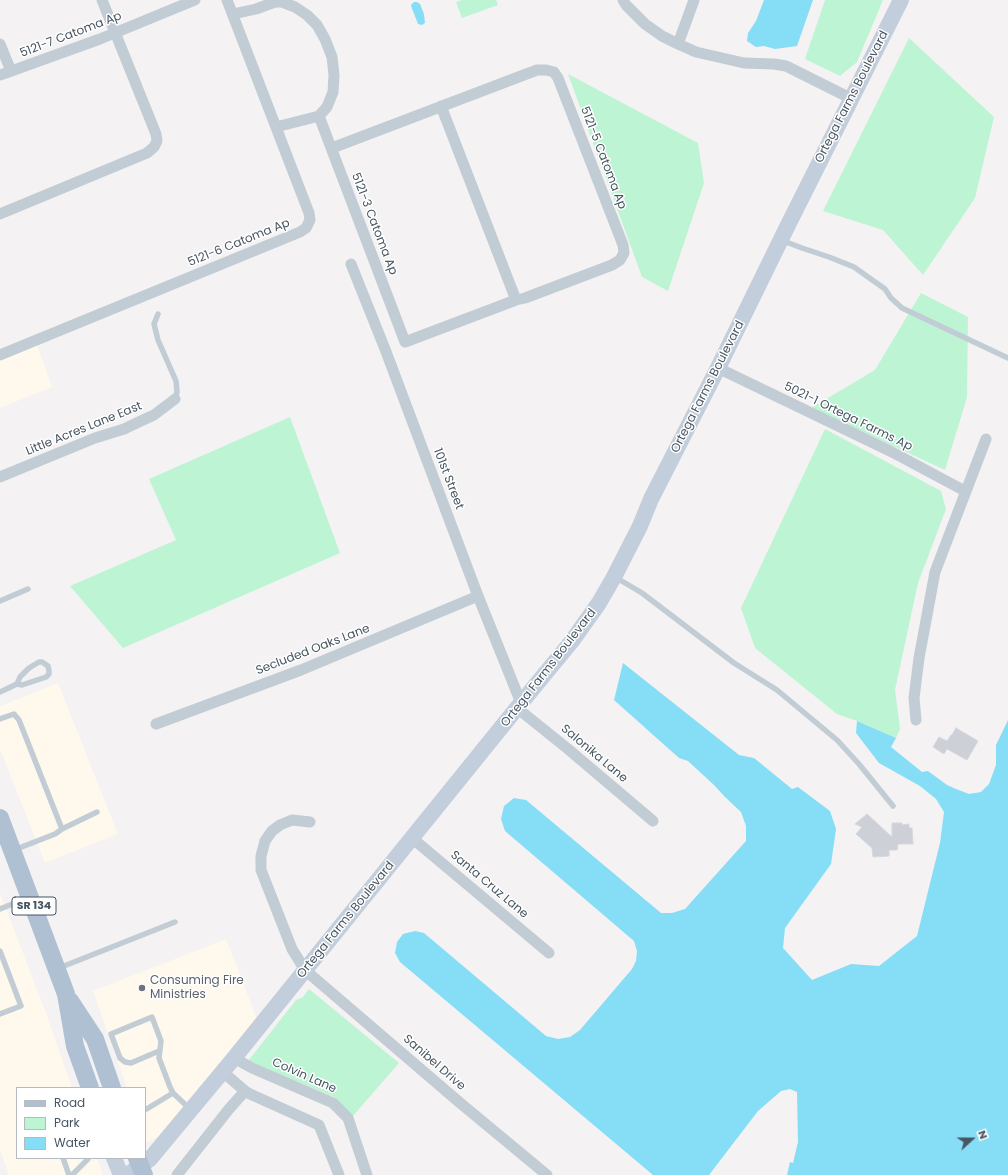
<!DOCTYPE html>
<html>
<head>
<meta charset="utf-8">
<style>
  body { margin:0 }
  #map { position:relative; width:1008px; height:1175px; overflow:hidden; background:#f4f2f2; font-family:Poppins,sans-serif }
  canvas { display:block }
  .legend { position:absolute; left:16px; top:1087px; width:130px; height:72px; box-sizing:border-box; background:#fff; border:1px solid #b5bbc0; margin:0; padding:5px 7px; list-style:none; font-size:12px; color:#475562 }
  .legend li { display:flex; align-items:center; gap:8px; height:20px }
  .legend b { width:20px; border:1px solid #b5bbc0 }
  .north { position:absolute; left:952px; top:1119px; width:40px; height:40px; -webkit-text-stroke:3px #fff; paint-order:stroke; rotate:69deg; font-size:11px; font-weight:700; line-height:16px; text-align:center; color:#475562 }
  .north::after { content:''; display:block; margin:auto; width:14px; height:18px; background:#475562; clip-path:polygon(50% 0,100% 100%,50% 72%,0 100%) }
</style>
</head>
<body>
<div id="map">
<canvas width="1008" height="1175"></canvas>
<ul class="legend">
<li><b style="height:5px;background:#afc0d3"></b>Road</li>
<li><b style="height:11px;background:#bdf5d4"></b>Park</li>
<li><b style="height:11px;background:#86ddf6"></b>Water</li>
</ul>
<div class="north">N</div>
</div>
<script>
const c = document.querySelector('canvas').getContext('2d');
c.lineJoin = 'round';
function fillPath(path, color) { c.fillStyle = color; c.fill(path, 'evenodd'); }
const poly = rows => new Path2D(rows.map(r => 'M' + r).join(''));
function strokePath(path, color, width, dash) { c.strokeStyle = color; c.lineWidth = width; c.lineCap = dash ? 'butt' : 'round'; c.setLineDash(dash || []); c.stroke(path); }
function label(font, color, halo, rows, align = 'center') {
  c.font = font + ' Poppins,sans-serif'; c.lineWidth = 3; c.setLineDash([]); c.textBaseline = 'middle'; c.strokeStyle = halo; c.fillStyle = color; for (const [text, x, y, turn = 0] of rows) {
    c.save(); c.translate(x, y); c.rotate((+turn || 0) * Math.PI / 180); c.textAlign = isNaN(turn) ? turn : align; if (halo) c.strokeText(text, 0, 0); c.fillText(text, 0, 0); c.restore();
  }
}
const commercial = poly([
  [37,345,52,387,0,408,0,361],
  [58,683,118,834,45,863,0,749,0,706],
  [0,893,46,1013,72,1088,17,1088,17,1158,97,1158,103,1175,9,1175,0,1149],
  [226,939,257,1019,158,1137,146,1142,145,1140,145,1088,127,1088,93,991]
]);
const green = poly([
  [462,0,496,0,498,5,462,18,456,2],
  [825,0,883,0,857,62,840,76,805,59],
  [909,38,994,117,975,198,923,275,883,230,823,211],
  [568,74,698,143,704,183,668,291,642,277],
  [921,293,968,317,967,397,945,470,811,408,875,370],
  [290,417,340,553,123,648,70,586,176,540,149,479],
  [825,429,941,491,946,509,918,583,895,690,900,729,896,738,857,721,837,714,755,648,741,608],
  [309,989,399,1063,352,1117,334,1097,248,1061,296,1000,303,997]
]);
const water = poly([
  [764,0,813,0,797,46,775,49,764,46,756,47,747,41,748,33,756,21],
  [414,2,417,2,420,4,424,14,425,23,422,25,418,24,411,6,411,5],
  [623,663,739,755,754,758,792,789,798,787,830,811,836,829,831,864,785,928,783,948,812,980,851,964,879,966,917,936,940,843,944,812,936,799,920,786,879,763,856,733,857,721,896,738,891,747,922,772,928,771,947,785,956,789,969,794,981,792,989,784,996,765,996,745,1008,720,1008,1175,787,1175,790,1162,793,1163,798,1142,797,1092,790,1089,781,1091,758,1111,709,1175,653,1175,400,962,395,953,397,942,403,934,415,931,424,933,546,1036,558,1039,570,1037,580,1030,632,969,636,961,637,951,634,941,505,831,501,819,504,806,514,798,526,800,661,913,672,913,685,909,746,841,746,826,741,812,725,797,714,785,688,761,679,758,614,700]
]);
const building = poly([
  [956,728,978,741,967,760,947,749,944,754,933,747,939,737,947,741,951,735,952,735,956,728],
  [867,814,892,837,892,823,902,823,902,825,909,824,909,828,912,828,913,844,898,844,897,850,889,850,889,856,873,857,872,848,856,834,862,827,855,824,867,814]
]);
const lane = poly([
  [781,240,802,248,829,257,854,267,885,289,891,298,902,308,1008,358],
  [158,314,154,324,158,340,176,381,177,392,175,399],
  [615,577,642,593,734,663,777,690,837,740,859,764,893,806],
  [0,601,28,589],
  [0,692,17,684,22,685,46,677,49,674,49,671,48,666,42,662,39,662,29,668,20,677,17,684],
  [0,719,14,714,19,720,62,829,55,834,14,850],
  [62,829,97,812],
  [0,909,28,898],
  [0,951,21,1006,0,1014],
  [59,968,175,922],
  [159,1051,131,1063,125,1062,120,1058,111,1034,152,1017,161,1041,159,1058,170,1087,173,1093,190,1109],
  [145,1110,173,1093],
  [63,1158,69,1175],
  [72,1175,88,1159]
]);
const street = poly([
  [623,0,626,5,645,24,662,36,678,44,696,52,744,63,774,64,786,66,852,99],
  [233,14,256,9,275,2,282,2,295,7,307,15,317,25,325,39,332,57,334,75,333,92,327,107,319,116,276,127],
  [0,44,11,71],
  [678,44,694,0],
  [0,75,100,39,195,0],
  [441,106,516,300],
  [319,116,405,342,516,300,525,298,612,265,620,260,624,253,623,245,558,78,554,72,546,70,537,70,332,148],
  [0,214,147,153,154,147,157,141,156,134,102,0],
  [351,264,385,349,478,596,521,703],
  [0,355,300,232,306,228,310,220,309,213,227,0],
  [718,368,892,452,965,491],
  [0,477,95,438,124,429,143,420,154,415,175,399],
  [517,708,568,749,653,821],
  [916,720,914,698,919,658,935,572,986,439],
  [156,724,301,670,478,596],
  [310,822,292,820,280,825,272,831,265,841,261,856,261,870,292,949,305,970,459,1102,547,1175],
  [412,838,549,953],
  [234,1058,252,1068,333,1103,348,1118,367,1175],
  [245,1091,250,1094,319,1125,339,1175],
  [177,1175,229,1109,245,1091,223,1072]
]);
const secondary = poly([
  [114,1158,121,1175],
  [127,1175,150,1159,234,1058,521,703,572,641,599,603,614,577,640,526,651,499,718,368,788,225,901,0]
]);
const primary = poly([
  [0,818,66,994,75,1046,90,1088],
  [70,1001,95,1039,112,1088],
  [137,1158,144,1175]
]);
const markers = [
  [142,988,4,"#6b7280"]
];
const shields = [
  [34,906,44]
];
const shieldNames = [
  ["SR 134",34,906]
];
const streetNames = [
  ["5121-7 Catoma Ap",71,35,-21],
  ["Ortega Farms Boulevard",852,97,-63],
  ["5121-5 Catoma Ap",603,158,69],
  ["5121-3 Catoma Ap",374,224,69],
  ["5121-6 Catoma Ap",239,243,-22],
  ["Ortega Farms Boulevard",708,387,-63],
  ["5021-1 Ortega Farms Ap",848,417,26],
  ["Little Acres Lane East",84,429,-22],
  ["101st Street",448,479,69],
  ["Secluded Oaks Lane",313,650,-21],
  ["Ortega Farms Boulevard",549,668,-52],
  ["Salonika Lane",594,754,40],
  ["Santa Cruz Lane",489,885,40],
  ["Ortega Farms Boulevard",346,920,-51],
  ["Sanibel Drive",434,1063,41],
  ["Colvin Lane",304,1076,24]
];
const worshipNames = [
  ["Consuming Fire",150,981],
  ["Ministries",150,995]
];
fillPath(commercial, '#fef9ec');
fillPath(green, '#bdf5d4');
fillPath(water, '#86ddf6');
fillPath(building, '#cdd0d7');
strokePath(building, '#d5d7de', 1);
strokePath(lane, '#c1ccd4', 5.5);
strokePath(street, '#c1ccd4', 11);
strokePath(secondary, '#c3cedc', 16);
strokePath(primary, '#afc0d3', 18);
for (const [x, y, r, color] of markers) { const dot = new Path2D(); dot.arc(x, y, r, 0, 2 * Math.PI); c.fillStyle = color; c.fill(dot); strokePath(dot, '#fff', 1.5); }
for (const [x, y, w] of shields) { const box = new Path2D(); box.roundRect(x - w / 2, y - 9, w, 18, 3); c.fillStyle = '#fff'; c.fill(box); strokePath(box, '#475562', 1); }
label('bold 11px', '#475562', null, shieldNames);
label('12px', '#475562', '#fff', streetNames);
label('12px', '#5b616d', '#fff', worshipNames, 'left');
</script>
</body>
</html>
